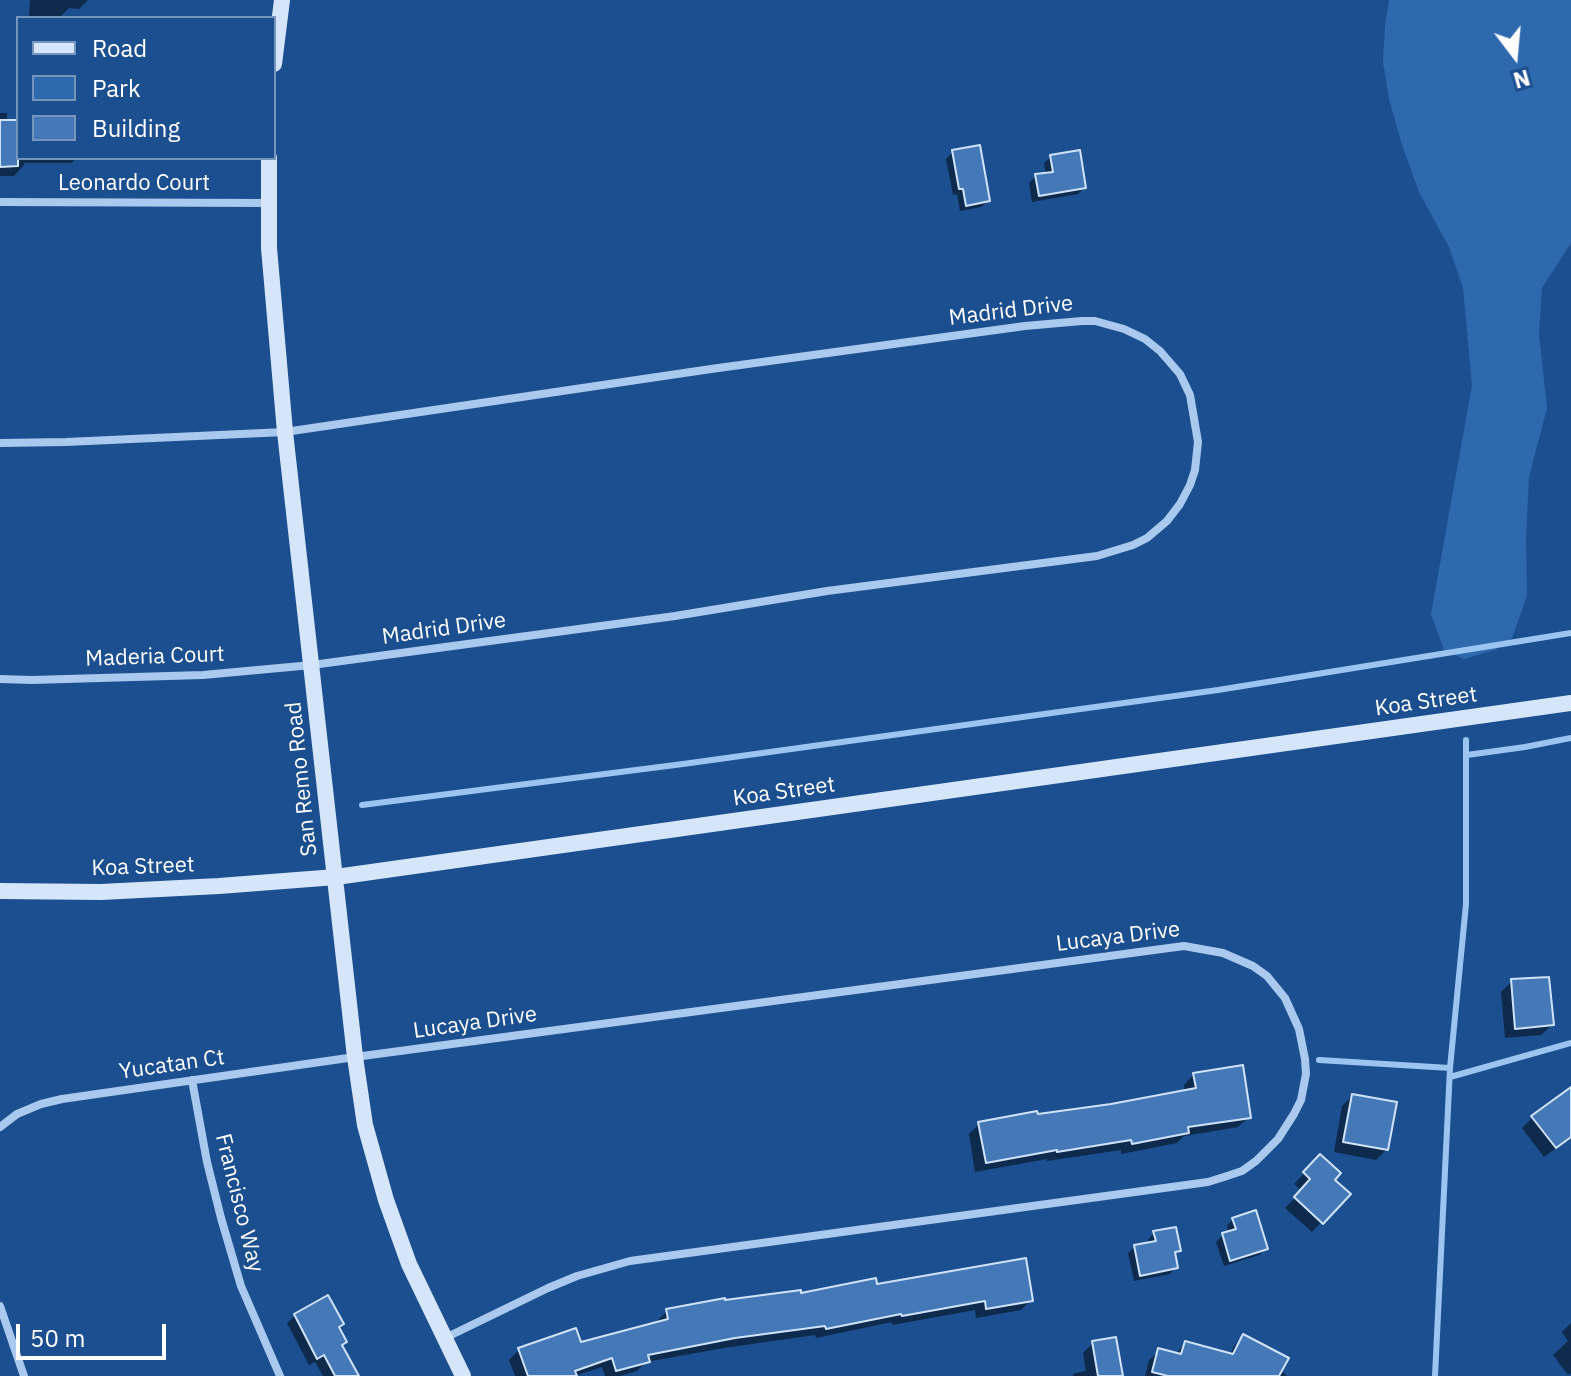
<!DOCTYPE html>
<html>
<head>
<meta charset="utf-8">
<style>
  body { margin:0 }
  #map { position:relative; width:1571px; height:1376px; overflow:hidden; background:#1b4f8f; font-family:"IBM Plex Sans",sans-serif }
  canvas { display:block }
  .legend { position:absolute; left:16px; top:16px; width:260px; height:144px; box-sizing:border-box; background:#1b4f8f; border:2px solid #7695bc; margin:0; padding:10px 14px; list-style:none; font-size:24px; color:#fff }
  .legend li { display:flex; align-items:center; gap:16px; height:40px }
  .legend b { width:40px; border:2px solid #7695bc }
  .north { position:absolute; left:1475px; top:16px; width:80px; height:80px; -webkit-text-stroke:6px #1b4f8f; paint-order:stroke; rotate:164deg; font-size:22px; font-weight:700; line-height:32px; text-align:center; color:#fff }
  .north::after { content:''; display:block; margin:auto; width:28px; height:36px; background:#fff; clip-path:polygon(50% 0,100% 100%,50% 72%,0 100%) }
  .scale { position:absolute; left:16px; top:1324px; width:150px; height:36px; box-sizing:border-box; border:4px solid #fff; border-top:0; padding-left:10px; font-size:24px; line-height:28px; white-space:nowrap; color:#fff; -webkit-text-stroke:6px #1b4f8f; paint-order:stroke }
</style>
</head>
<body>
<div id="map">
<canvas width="1571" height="1376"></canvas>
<ul class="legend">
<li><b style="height:10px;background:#d6e6fa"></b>Road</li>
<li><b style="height:22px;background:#2e69ad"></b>Park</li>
<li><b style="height:22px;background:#4478b7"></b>Building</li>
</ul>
<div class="north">N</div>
<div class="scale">50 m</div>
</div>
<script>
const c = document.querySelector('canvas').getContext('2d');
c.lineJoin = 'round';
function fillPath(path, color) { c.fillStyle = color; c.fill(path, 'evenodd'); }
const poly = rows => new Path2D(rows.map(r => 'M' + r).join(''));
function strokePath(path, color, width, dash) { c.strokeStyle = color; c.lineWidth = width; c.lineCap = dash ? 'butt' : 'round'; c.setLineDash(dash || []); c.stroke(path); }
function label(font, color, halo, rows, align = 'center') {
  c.font = font + ' "IBM Plex Sans",sans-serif'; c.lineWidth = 6; c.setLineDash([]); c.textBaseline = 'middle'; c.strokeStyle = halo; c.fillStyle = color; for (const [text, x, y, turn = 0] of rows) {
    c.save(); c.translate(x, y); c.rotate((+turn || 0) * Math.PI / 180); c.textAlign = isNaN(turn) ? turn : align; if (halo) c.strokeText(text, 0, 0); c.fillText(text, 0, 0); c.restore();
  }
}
const green = poly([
  [1389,0,1571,0,1571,243,1542,288,1539,334,1547,408,1529,477,1526,538,1527,596,1512,638,1495,650,1464,659,1444,650,1431,614,1472,385,1463,288,1449,247,1419,192,1402,145,1389,99,1383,62,1385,26]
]);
const shadow = poly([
  [30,0,88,0,79,9,69,8,59,18,29,16],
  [0,113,7,113,7,122,18,122,18,158,77,158,71,163,24,163,24,165,14,176,0,176],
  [953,152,988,201,981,207,960,211,957,194,953,195,946,159],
  [1051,157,1084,188,1078,194,1032,202,1029,183,1036,176,1046,175,1044,163],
  [1512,981,1552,1025,1541,1035,1505,1038,1501,992],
  [1194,1074,1249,1117,1238,1127,1184,1136,1177,1143,1121,1154,1121,1150,1047,1161,1047,1159,975,1172,969,1134,979,1124,1185,1092,1184,1085],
  [1571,1089,1571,1137,1544,1157,1522,1128,1532,1118],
  [1352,1096,1387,1149,1376,1160,1334,1152,1342,1106],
  [1320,1157,1332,1180,1348,1194,1312,1232,1285,1208,1302,1191,1294,1184],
  [1233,1219,1266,1249,1259,1255,1224,1266,1216,1242,1223,1235,1229,1233,1227,1226],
  [1154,1233,1178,1250,1174,1255,1176,1267,1170,1274,1134,1281,1128,1253,1135,1247,1149,1244,1148,1240],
  [875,1287,1031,1300,1021,1310,976,1318,975,1310,892,1325,892,1322,816,1338,815,1335,724,1348,646,1362,637,1371,620,1376,605,1376,602,1367,574,1376,515,1376,509,1360,519,1350,580,1345,657,1324,657,1321,667,1311],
  [327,1298,337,1328,340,1347,357,1376,323,1376,315,1362,309,1365,287,1323,295,1316],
  [1571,1323,1571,1373,1568,1375,1553,1355,1568,1341,1562,1332],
  [1244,1337,1287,1376,1145,1376,1149,1360,1159,1351,1175,1355,1185,1343,1230,1355,1234,1346],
  [1093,1343,1121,1376,1072,1376,1075,1373,1086,1371,1083,1353]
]);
const stream = poly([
  [1467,755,1525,747,1571,738],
  [362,805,683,764,1218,690,1571,633],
  [1319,1060,1450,1068],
  [1450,1077,1571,1043],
  [1435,1376,1450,1068,1466,904,1466,740]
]);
const building = poly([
  [0,120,18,120,18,166,0,167,0,120],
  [980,145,990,201,966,206,963,189,959,189,952,150,980,145],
  [1080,150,1086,188,1039,196,1035,174,1053,172,1050,155,1080,150],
  [1549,977,1554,1025,1515,1029,1511,979,1549,977],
  [1243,1065,1251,1118,1188,1127,1189,1133,1132,1144,1131,1140,1057,1152,1057,1150,986,1163,978,1122,1037,1111,1038,1114,1111,1104,1196,1088,1193,1073,1243,1065],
  [1571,1087,1571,1137,1556,1148,1531,1116,1571,1087],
  [1352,1094,1397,1102,1388,1150,1343,1142,1352,1094],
  [1320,1154,1341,1173,1335,1180,1351,1194,1323,1224,1294,1197,1310,1179,1303,1172,1320,1154],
  [1256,1210,1268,1249,1230,1261,1222,1233,1236,1229,1232,1218,1256,1210],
  [1176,1227,1181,1251,1175,1252,1178,1268,1140,1276,1134,1245,1156,1241,1153,1231,1176,1227],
  [1026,1258,1033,1301,986,1309,985,1301,902,1316,901,1314,826,1329,825,1326,735,1338,648,1355,650,1362,616,1371,612,1358,575,1371,577,1376,528,1376,518,1348,576,1328,581,1342,668,1319,666,1309,725,1298,725,1300,801,1290,801,1293,876,1278,877,1284,1026,1258],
  [328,1295,344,1324,339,1327,347,1342,342,1345,359,1376,335,1376,324,1355,317,1359,294,1314,328,1295],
  [1243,1334,1289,1358,1279,1376,1168,1376,1152,1372,1158,1348,1181,1354,1185,1341,1233,1354,1243,1334],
  [1116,1337,1123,1376,1098,1376,1092,1341,1116,1337]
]);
const street = poly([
  [0,202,268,203],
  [0,443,66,442,285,432,711,369,1025,326,1082,321,1095,321,1124,329,1145,339,1160,351,1180,374,1190,395,1198,442,1195,470,1190,485,1180,504,1167,521,1147,538,1133,545,1097,556,827,591,675,616,312,665,203,675,32,680,0,679],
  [192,1080,207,1162,221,1218,241,1286,280,1376],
  [0,1127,17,1114,41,1104,62,1099,355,1057,1184,946,1223,953,1253,966,1267,976,1285,998,1299,1029,1305,1059,1306,1074,1301,1100,1294,1114,1278,1139,1256,1161,1242,1171,1224,1177,1208,1182,630,1261,577,1276,548,1288,445,1338],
  [0,1306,24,1376]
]);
const secondary = poly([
  [274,64,282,0],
  [269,158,269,248,285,432,355,1057,365,1125,386,1200,409,1264,463,1376],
  [0,891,101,892,219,886,336,877,1571,703]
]);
const streetNames = [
  ["Leonardo Court",134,184],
  ["Madrid Drive",1011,311,-7],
  ["Madrid Drive",444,629,-8],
  ["Maderia Court",155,657,-2],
  ["Koa Street",1426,702,-8],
  ["San Remo Road",302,779,-96],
  ["Koa Street",784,792,-8],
  ["Koa Street",143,867,-2],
  ["Lucaya Drive",1118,937,-7],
  ["Lucaya Drive",475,1023,-8],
  ["Yucatan Ct",172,1065,-8],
  ["Francisco Way",239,1203,76]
];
fillPath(green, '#2e69ad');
fillPath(shadow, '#0007');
strokePath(stream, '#9cc4f0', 6);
fillPath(building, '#4478b7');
strokePath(building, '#cfe3fa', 2);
strokePath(street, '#a9c9ee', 8);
strokePath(secondary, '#d6e6fa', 16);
label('22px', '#fff', '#1b4f8f', streetNames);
</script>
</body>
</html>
